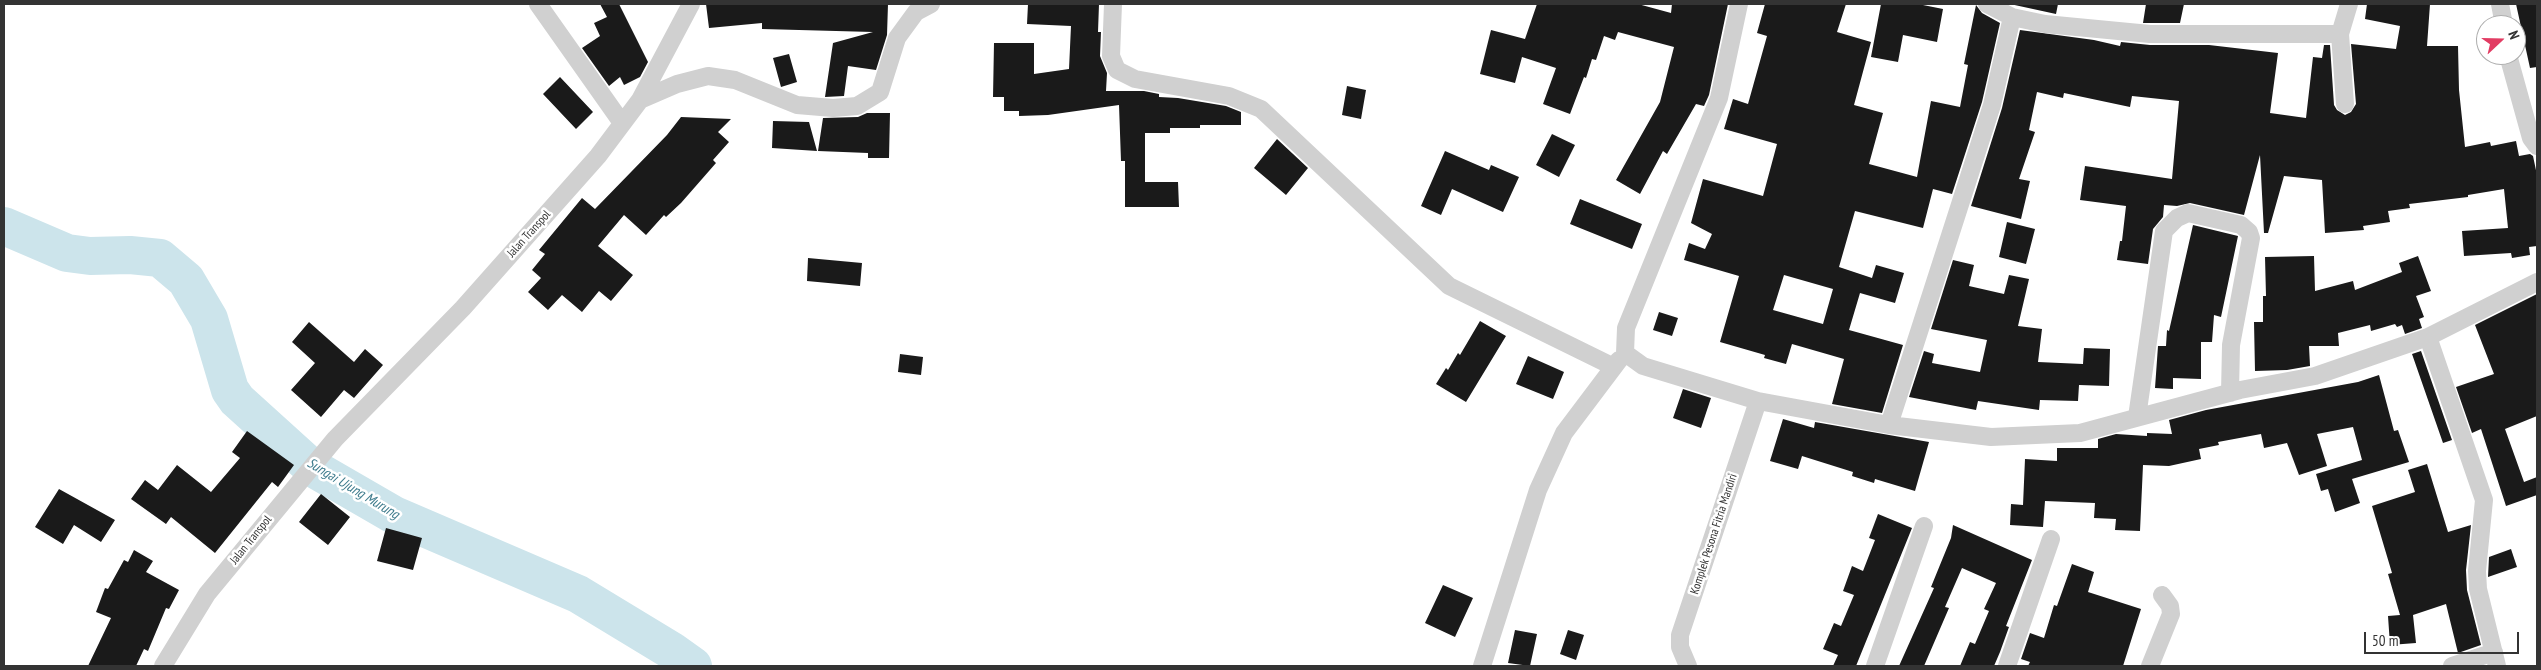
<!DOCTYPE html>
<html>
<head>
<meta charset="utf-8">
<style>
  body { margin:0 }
  #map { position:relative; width:2541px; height:670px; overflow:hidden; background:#fff; font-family:"PT Sans Narrow",sans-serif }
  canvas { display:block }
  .frame { position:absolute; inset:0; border:5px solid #333; pointer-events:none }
  .north { position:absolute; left:2476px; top:15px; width:50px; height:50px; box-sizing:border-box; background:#fff; border:1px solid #adadad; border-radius:50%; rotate:69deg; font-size:14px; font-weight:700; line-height:20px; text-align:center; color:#333 }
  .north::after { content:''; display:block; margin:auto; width:18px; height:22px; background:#e23c63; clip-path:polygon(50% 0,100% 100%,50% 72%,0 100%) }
  .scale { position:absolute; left:2364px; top:632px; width:155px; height:22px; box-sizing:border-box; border:2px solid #333; border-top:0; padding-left:6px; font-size:15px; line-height:18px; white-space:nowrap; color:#333; -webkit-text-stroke:4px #fff; paint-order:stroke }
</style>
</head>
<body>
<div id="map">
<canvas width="2541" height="670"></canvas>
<div class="frame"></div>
<div class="north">N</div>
<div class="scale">50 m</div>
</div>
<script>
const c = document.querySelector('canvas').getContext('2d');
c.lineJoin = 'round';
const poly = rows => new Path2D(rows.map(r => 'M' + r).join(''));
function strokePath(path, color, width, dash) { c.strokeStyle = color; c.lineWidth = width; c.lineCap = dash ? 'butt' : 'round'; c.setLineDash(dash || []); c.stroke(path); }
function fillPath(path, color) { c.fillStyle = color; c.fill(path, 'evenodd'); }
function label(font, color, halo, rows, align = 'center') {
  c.font = font + ' "PT Sans Narrow",sans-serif'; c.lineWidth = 5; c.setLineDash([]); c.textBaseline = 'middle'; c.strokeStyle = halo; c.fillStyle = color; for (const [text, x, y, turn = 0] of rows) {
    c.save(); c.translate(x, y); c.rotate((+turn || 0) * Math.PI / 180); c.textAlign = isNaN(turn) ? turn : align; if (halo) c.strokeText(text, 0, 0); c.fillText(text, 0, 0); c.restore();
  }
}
const river = poly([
  [4,226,67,253,90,256,130,255,160,258,186,280,209,319,230,390,237,400,311,467,394,515,578,594,672,651,693,666]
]);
const building = poly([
  [600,4,619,4,648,62,640,77,624,85,620,77,609,86,582,48,600,36,594,23,607,17],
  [706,4,888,4,887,35,876,70,848,66,844,96,825,97,833,43,873,32,762,29,762,23,709,28],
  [1028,4,1099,4,1098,32,1101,32,1100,56,1107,73,1106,91,1144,91,1159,94,1159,97,1178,98,1226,106,1241,112,1241,125,1200,125,1200,128,1170,128,1170,133,1145,133,1145,182,1178,182,1179,207,1125,207,1125,161,1121,161,1119,105,1048,115,1019,116,1019,111,1004,111,1004,97,993,97,994,43,1034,43,1034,74,1069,69,1071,26,1027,24],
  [1537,4,1638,4,1671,13,1672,4,1728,4,1709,95,1704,106,1696,104,1667,154,1663,151,1640,194,1616,180,1660,102,1674,47,1618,32,1615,40,1604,36,1596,60,1592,59,1586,78,1584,77,1570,114,1543,104,1556,68,1522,57,1515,83,1480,74,1491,30,1525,39],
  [1765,4,1846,4,1837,32,1871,42,1854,105,1883,113,1869,164,1917,177,1931,101,1960,107,1968,65,1964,64,1976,5,1982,13,2000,23,1982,102,1952,194,1933,189,1923,228,1855,211,1839,267,1872,278,1876,265,1904,273,1895,303,1860,293,1849,330,1903,345,1882,413,1832,404,1844,359,1792,344,1786,364,1764,358,1765,355,1720,342,1739,276,1684,260,1689,243,1705,249,1712,234,1691,223,1703,179,1763,196,1777,144,1724,129,1733,99,1748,104,1767,36,1757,33],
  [1784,275,1833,289,1823,324,1773,310],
  [1881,4,1918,4,1943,9,1937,42,1903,35,1898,62,1871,57],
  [2010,4,2058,4,2056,14],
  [2146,4,2184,4,2180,23,2143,23],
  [2367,4,2430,4,2427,46,2458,46,2459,90,2465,147,2490,142,2491,146,2516,141,2519,156,2530,154,2533,156,2537,175,2537,246,2529,247,2530,255,2512,258,2511,253,2464,256,2462,231,2508,228,2504,189,2468,195,2468,197,2409,204,2410,208,2388,211,2390,222,2363,226,2364,230,2325,233,2322,180,2284,176,2268,233,2264,233,2260,155,2244,215,2190,203,2177,206,2164,205,2163,217,2153,229,2148,264,2117,260,2120,241,2122,241,2126,206,2080,200,2085,166,2172,179,2179,101,2132,96,2130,107,2064,93,2063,98,2037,92,2029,130,2035,132,2019,179,2030,181,2021,219,1971,206,2002,108,2020,30,2094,40,2120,46,2121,42,2150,45,2209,45,2278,53,2270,113,2306,118,2313,57,2322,58,2324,45,2330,45,2334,105,2337,110,2345,115,2351,112,2356,104,2351,44,2396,49,2400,26,2365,19],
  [2516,4,2537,4,2537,67,2530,68],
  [789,54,797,82,781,87,773,58],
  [560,77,593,112,576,129,543,94],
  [1347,86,1366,90,1361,119,1342,115],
  [867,113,890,113,889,158,868,158,868,153,818,151,823,118,858,117],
  [681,117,731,119,718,132,729,142,713,160,716,163,681,203,666,217,664,215,646,235,624,215,598,246,633,275,611,301,599,291,582,312,562,295,548,310,528,292,541,278,532,270,545,254,539,250,582,198,595,209,667,135],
  [773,121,809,122,817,151,772,148],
  [1552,134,1575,145,1559,177,1536,165],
  [1277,139,1308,168,1286,195,1254,168],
  [1445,151,1489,170,1491,165,1519,177,1503,212,1452,189,1441,215,1421,206],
  [1580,199,1642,224,1632,249,1570,224],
  [2007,222,2035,229,2026,264,1999,257],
  [2193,225,2238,236,2221,317,2214,315,2212,342,2201,342,2201,379,2173,378,2173,389,2155,388,2158,346,2166,346,2167,330,2169,331],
  [2314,256,2315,291,2353,281,2355,290,2402,272,2399,263,2418,256,2431,291,2416,296,2424,317,2419,319,2422,328,2405,334,2402,325,2397,327,2395,324,2371,331,2370,325,2338,333,2339,346,2309,346,2310,366,2287,370,2255,371,2254,322,2263,322,2263,296,2266,296,2265,257],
  [808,258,862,263,860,286,807,281],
  [1953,260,1974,265,1969,286,2004,294,2009,275,2029,279,2018,326,2042,329,2038,362,2083,364,2084,348,2110,349,2109,386,2079,385,2078,401,2040,400,2039,410,1978,401,1976,410,1909,397,1924,351,1934,354,1932,363,1980,372,1987,340,1931,329],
  [2537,294,2537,416,2505,429,2524,482,2537,477,2537,495,2506,506,2481,429,2472,433,2456,387,2494,374,2475,325],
  [1659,312,1678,318,1672,336,1653,330],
  [1480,321,1506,336,1466,402,1436,384,1446,368,1448,370,1458,353,1460,355],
  [309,322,354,362,365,349,383,365,354,398,344,390,321,417,291,390,315,363,292,342],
  [2421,351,2452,440,2443,443,2412,354],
  [900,354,923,357,921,375,898,372],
  [1528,356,1564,372,1553,399,1516,384],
  [2379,375,2394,431,2398,430,2409,462,2352,479,2360,503,2335,512,2328,489,2321,491,2316,474,2362,460,2353,427,2317,434,2327,466,2299,475,2287,443,2264,448,2261,434,2218,442,2219,445,2199,449,2201,459,2169,466,2143,465,2140,531,2115,530,2116,519,2094,518,2095,503,2045,501,2043,527,2010,525,2011,504,2023,505,2025,459,2057,461,2057,448,2098,448,2098,439,2116,434,2147,436,2147,433,2172,434,2169,420,2206,410,2358,382],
  [1683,389,1711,398,1701,428,1673,418],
  [1783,419,1814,428,1815,422,1929,442,1915,491,1875,479,1874,483,1852,476,1853,472,1802,456,1798,469,1770,461],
  [247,431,294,465,278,487,272,482,215,553,171,517,166,524,131,499,145,480,158,490,177,465,211,492,240,458,232,452],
  [2427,464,2448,532,2471,525,2466,570,2467,590,2481,645,2458,653,2446,604,2413,615,2416,643,2390,645,2388,616,2400,615,2388,574,2392,573,2372,506,2415,492,2408,470],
  [59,489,115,520,101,542,74,525,63,544,35,527],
  [321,494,350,517,328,545,299,522],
  [1878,514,1912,528,1856,666,1833,666,1838,655,1823,649,1834,623,1841,626,1854,595,1843,591,1852,566,1863,571,1875,540,1869,538],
  [1953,525,2032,560,2006,626,2009,627,2000,652,1994,666,1960,666,1970,642,1975,644,1989,611,1984,609,1996,583,1962,568,1945,607,1949,608,1924,666,1899,666,1934,588,1931,587,1951,538],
  [386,528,422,538,413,570,377,561],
  [2511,549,2517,567,2488,577,2489,557],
  [134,550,153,561,146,572,179,590,169,609,166,608,148,651,144,649,136,666,88,666,111,618,96,612,105,588,108,589,124,560,128,562],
  [2072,564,2094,572,2088,592,2141,609,2123,666,2028,666,2030,662,2021,659,2030,633,2044,638,2054,605,2057,606],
  [1443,585,1473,598,1455,637,1425,623],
  [1515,630,1537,634,1530,666,1508,663],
  [1568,630,1584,635,1576,660,1560,654]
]);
const minor = poly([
  [538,4,622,123],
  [1113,4,1111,56,1117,70,1135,79,1229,96,1261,109,1449,286,1612,366],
  [1739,4,1719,98,1626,328,1625,353,1643,366,1758,401,1889,425,1991,437,2080,433,2240,390,2315,376,2428,337,2537,282],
  [1987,4,2012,17,2045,24,2150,34,2340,34],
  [2500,4,2504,25],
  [2508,55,2531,138,2537,146],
  [640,100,677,84,708,76,735,80,797,105,833,108,857,106,880,92,897,38,916,12,931,4],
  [2345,104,2340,34,2349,4],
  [2428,337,2484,500,2477,571,2478,589,2497,666],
  [2137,417,2164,231,2177,218,2188,213,2241,225,2249,232,2251,238,2231,345,2230,393],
  [1889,425,1992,105,2012,17],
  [163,666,207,594,335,439,463,308,598,156,640,100,691,4],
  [1482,666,1538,490,1564,433,1619,360],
  [1688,666,1680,647,1680,635,1758,401],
  [1875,666,1924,526],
  [2007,666,2051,539],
  [2150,666,2171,614,2170,606,2162,595],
  [2452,666,2494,652]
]);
const streetNames = [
  ["Jalan Transpol",529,234,-48],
  ["Komplek Pesona Fitria Mandiri",1714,534,-72],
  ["Jalan Transpol",251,540,-51]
];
const waterNames = [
  ["Sungai Ujung Murung",353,489,31]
];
strokePath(river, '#cce4eb', 38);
fillPath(building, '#1a1a1a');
strokePath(minor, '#d0d0d0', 18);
label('12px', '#333', '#fff', streetNames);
label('italic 14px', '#3f7c8d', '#fff', waterNames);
</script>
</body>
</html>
